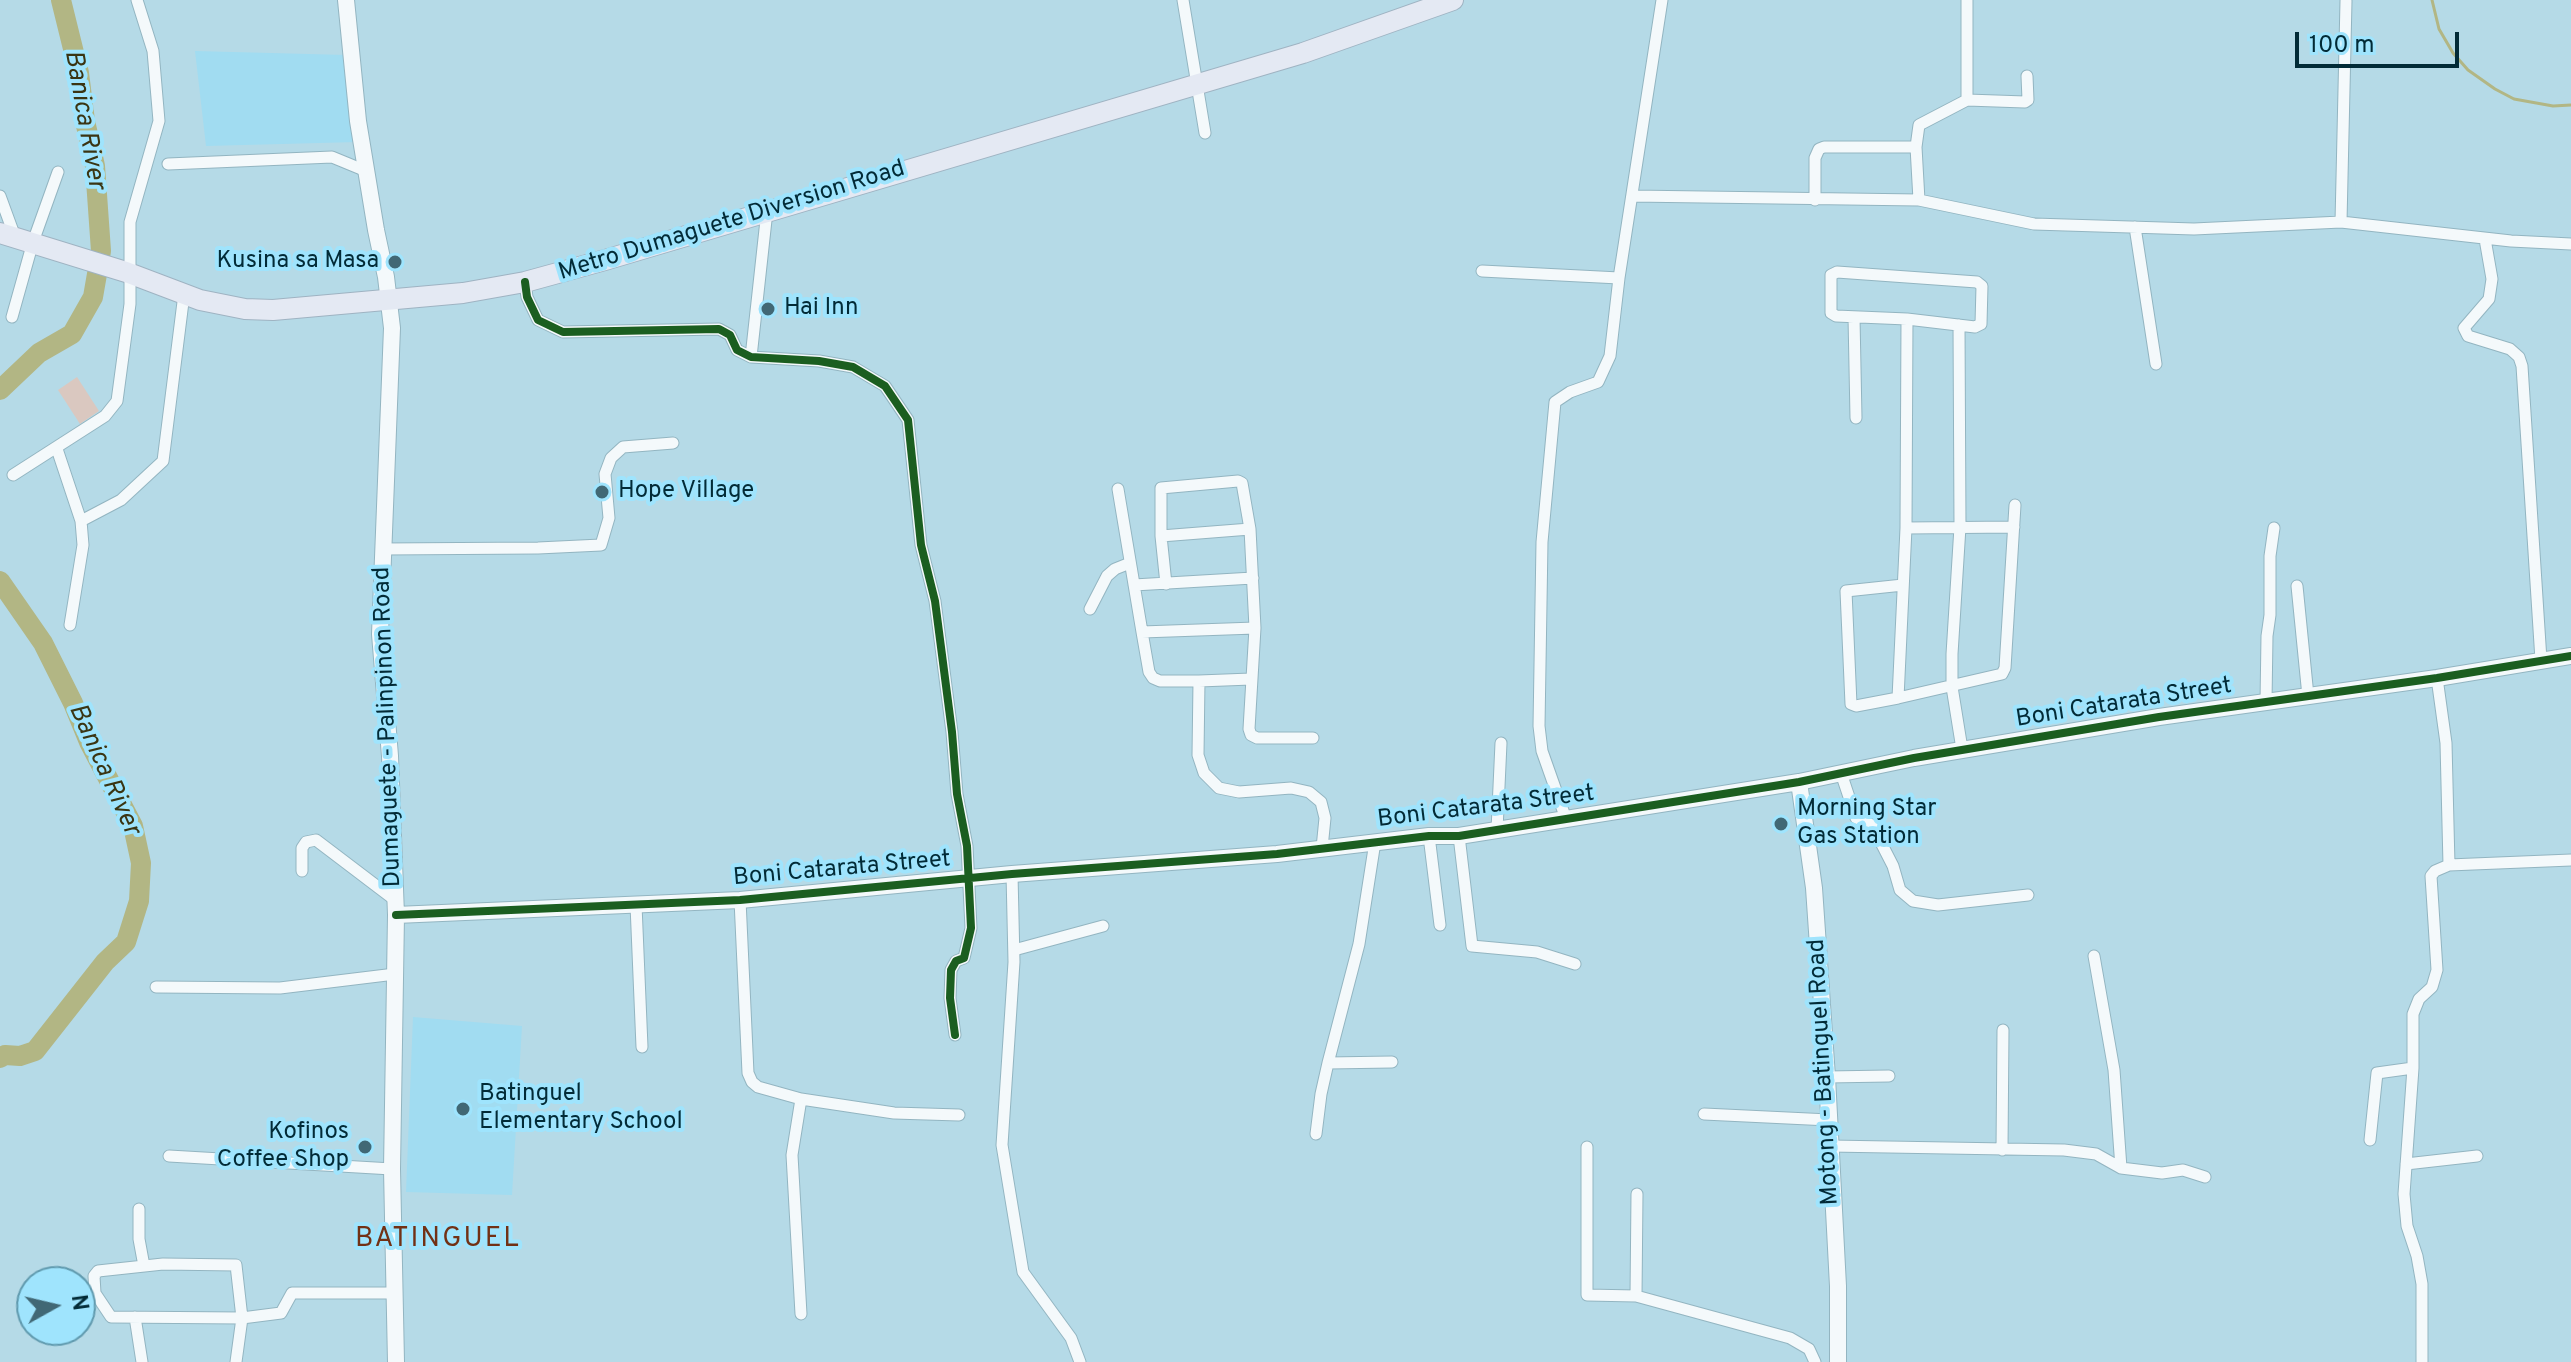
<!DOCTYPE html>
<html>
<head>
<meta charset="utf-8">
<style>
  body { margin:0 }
  #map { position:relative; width:2571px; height:1362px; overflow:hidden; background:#b5dae7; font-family:Overpass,sans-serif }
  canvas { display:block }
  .north { position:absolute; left:16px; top:1266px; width:80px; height:80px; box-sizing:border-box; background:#9fe4fd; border:2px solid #609aae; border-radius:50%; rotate:82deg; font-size:22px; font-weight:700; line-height:32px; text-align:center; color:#022b37 }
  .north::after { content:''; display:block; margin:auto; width:28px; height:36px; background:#416875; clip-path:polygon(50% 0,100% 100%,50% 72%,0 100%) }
  .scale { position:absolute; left:2295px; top:32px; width:164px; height:36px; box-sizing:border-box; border:4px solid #022b37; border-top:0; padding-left:10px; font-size:24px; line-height:28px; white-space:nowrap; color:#022b37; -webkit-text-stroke:6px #9fe4fd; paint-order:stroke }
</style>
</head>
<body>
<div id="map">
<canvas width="2571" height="1362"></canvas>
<div class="north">N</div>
<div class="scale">100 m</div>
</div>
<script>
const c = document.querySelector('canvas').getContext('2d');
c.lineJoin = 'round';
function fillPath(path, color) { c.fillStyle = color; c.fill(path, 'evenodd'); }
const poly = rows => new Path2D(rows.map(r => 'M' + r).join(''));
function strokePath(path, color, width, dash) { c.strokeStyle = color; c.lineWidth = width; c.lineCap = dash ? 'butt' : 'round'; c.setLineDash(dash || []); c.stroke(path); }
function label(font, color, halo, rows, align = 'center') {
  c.font = font + ' Overpass,sans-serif'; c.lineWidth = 8; c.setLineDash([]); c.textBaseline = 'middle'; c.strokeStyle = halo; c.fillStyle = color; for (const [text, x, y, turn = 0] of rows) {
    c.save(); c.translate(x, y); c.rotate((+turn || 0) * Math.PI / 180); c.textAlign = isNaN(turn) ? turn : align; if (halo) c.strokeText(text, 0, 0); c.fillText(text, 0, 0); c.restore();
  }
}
const built = poly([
  [195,51,346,55,357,142,206,146],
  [413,1017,522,1026,512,1195,406,1192]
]);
const green = poly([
  [77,377,99,411,80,424,58,390]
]);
const stream = poly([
  [2432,0,2439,29,2453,53,2468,70,2495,89,2514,99,2553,106,2571,105]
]);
const river = poly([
  [0,390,39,353,72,334,93,297,101,251,95,166,85,121,79,73,61,0],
  [0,581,43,643,73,703,89,742,133,826,141,863,139,901,126,942,105,962,35,1051,20,1056,5,1055,0,1058]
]);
const street = poly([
  [1183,0,1205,133],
  [1967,100,1967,0],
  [168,164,332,157,366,171],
  [0,196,15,237],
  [1632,196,1919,200,2034,224,2194,229,2341,222,2511,241,2571,244],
  [1815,200,1815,158,1819,149,1824,147,1916,147],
  [1919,200,1916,147,1919,125,1967,100,2025,102,2028,100,2027,76],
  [2341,222,2346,1],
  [2135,227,2156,364],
  [2485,239,2492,279,2489,299,2464,328,2468,336,2510,349,2519,357,2522,366,2541,660],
  [1482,271,1619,278],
  [1837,272,1977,282,1982,286,1981,324,1975,327,1907,319,1836,316,1831,313,1831,275,1837,272],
  [525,282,527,297,538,320,563,332,719,329,730,335,737,350,751,357,819,361,853,367,885,386,908,420,921,545,935,601,952,732,957,794,967,846,971,928,964,958,956,961,951,970,950,998,955,1035],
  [12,317,33,242,58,172],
  [1854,317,1856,418],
  [1907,319,1906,528,1898,698,2002,674,2005,668,2015,505],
  [1959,325,1960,527,1952,654,1952,687,1962,749],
  [751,357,767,211],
  [57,449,81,521,83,545,70,625],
  [13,475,105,416,117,401,130,304,130,222,159,121,153,51,137,0],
  [1118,489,1142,632,1149,672,1153,678,1160,681,1199,681,1251,679],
  [81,521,121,500,163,461,184,294],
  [1906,528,2014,527],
  [1161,536,1250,529],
  [383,549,538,548,601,545,609,518,605,474,611,458,623,447,673,443],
  [1166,584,1161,536,1161,488,1238,481,1242,483,1250,529,1255,628,1249,729,1251,735,1257,738,1313,738],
  [1134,585,1253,578],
  [2297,586,2308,696],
  [1090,609,1107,576,1115,569,1130,563],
  [1142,632,1255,628],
  [2437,678,2446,743,2449,865],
  [1199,681,1198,755,1204,773,1219,788,1239,792,1291,788,1309,792,1321,802,1325,818,1322,848],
  [1898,698,1856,706,1851,704,1846,591,1903,585],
  [2266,702,2267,636,2270,615,2270,556,2274,528],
  [1841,773,1856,818,1872,825,1893,866,1900,890,1913,901,1938,905,2028,895],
  [1566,819,1542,751,1539,726,1542,542,1555,402,1570,392,1598,382,1610,356,1619,278,1662,0],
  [1497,830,1501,743],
  [1429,836,1440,925],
  [1459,836,1472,946,1537,952,1575,964],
  [1375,842,1359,944,1328,1063,1392,1062],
  [302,871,302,848,306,842,316,840,395,900],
  [1012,874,1014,962,1002,1145,1023,1272,1071,1338,1080,1362],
  [740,900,748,1073,752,1082,758,1087,801,1099,792,1155,801,1314],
  [636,905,642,1047],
  [1014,950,1103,926],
  [2094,956,2114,1070,2121,1168],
  [156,987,280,988,395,974],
  [1827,1077,1889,1076],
  [801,1099,894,1113,959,1115],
  [1704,1114,1829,1120],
  [1316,1134,1321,1094,1328,1063],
  [2370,1140,2377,1073,2413,1068],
  [1830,1146,2064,1150,2096,1154,2121,1168,2162,1173,2183,1170,2205,1177],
  [1587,1147,1587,1295,1636,1296,1637,1194],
  [2002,1150,2003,1030],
  [169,1156,392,1169],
  [2406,1164,2477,1156],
  [139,1209,139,1239,144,1266],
  [1636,1296,1790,1338,1809,1349,1815,1362],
  [135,1317,142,1362],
  [236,1362,242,1318,236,1265,163,1264,98,1271,94,1276,95,1293,111,1317,242,1318,281,1313,292,1293,394,1293],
  [2422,1362,2422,1284,2417,1256,2407,1226,2404,1194,2413,1068,2413,1014,2419,999,2432,987,2437,970,2431,876,2435,871,2449,865,2571,860]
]);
const secondary = poly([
  [346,0,358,121,376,230,386,277,392,328,380,634,390,756,396,915,392,1169,396,1362],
  [1799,782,1814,888,1827,1077,1838,1286,1838,1362],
  [396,915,740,900,1012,874,1277,854,1429,836,1459,836,1799,782,1914,758,2159,717,2437,678,2571,656]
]);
const highway = poly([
  [0,233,126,272,200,300,245,309,273,310,463,293,525,282,605,260,1303,53,1453,0]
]);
const cycleway = poly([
  [525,282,527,297,538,320,563,332,719,329,730,335,737,350,751,357,819,361,853,367,885,386,908,420,921,545,935,601,952,732,957,794,967,846,971,928,964,958,956,961,951,970,950,998,955,1035],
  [396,915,740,900,1012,874,1277,854,1429,836,1459,836,1799,782,1914,758,2159,717,2437,678,2571,656]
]);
const markers = [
  [395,262,8,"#416875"],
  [768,309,8,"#416875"],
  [602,492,8,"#416875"],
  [1781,824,8,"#416875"],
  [463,1109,8,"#416875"],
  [365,1147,8,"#416875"]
];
const streetNames = [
  ["Metro Dumaguete Diversion Road",732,222,-17],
  ["Boni Catarata Street",2124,704,-9],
  ["Dumaguete - Palinpinon Road",389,727,-92],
  ["Boni Catarata Street",1486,808,-7],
  ["Boni Catarata Street",842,870,-5],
  ["Motong - Batinguel Road",1825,1072,-93]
];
const poiNames = [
  ["Kusina sa Masa",379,262,"right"],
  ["Hai Inn",784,309],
  ["Hope Village",618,492],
  ["Morning Star",1797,810],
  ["Gas Station",1797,838],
  ["Batinguel",479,1095],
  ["Elementary School",479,1123],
  ["Kofinos",349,1133,"right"],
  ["Coffee Shop",349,1161,"right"]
];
const waterNames = [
  ["Banica River",83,120,80],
  ["Banica River",103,770,66]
];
const quarterNames = [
  ["BATINGUEL",438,1240]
];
fillPath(built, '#a1dcf1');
fillPath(green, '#dac8c0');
strokePath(stream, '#b2b684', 3);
strokePath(river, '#b2b684', 20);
strokePath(street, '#93b5c1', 13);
strokePath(secondary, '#93b5c1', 18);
strokePath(highway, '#9fb3c2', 22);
strokePath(street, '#f4f9fb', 11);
strokePath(secondary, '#f4f9fb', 16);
strokePath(highway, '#e4e9f3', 20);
strokePath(cycleway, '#1b5e20', 8);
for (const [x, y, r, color] of markers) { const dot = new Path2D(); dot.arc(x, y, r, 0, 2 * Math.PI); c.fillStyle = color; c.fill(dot); strokePath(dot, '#9fe4fd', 3); }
label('24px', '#022b37', '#9fe4fd', streetNames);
label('24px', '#022b37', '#9fe4fd', poiNames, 'left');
label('italic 26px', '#3a3513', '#9fe4fd', waterNames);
c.letterSpacing = '2px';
label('28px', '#723115', '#9fe4fd', quarterNames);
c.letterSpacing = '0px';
</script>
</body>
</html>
